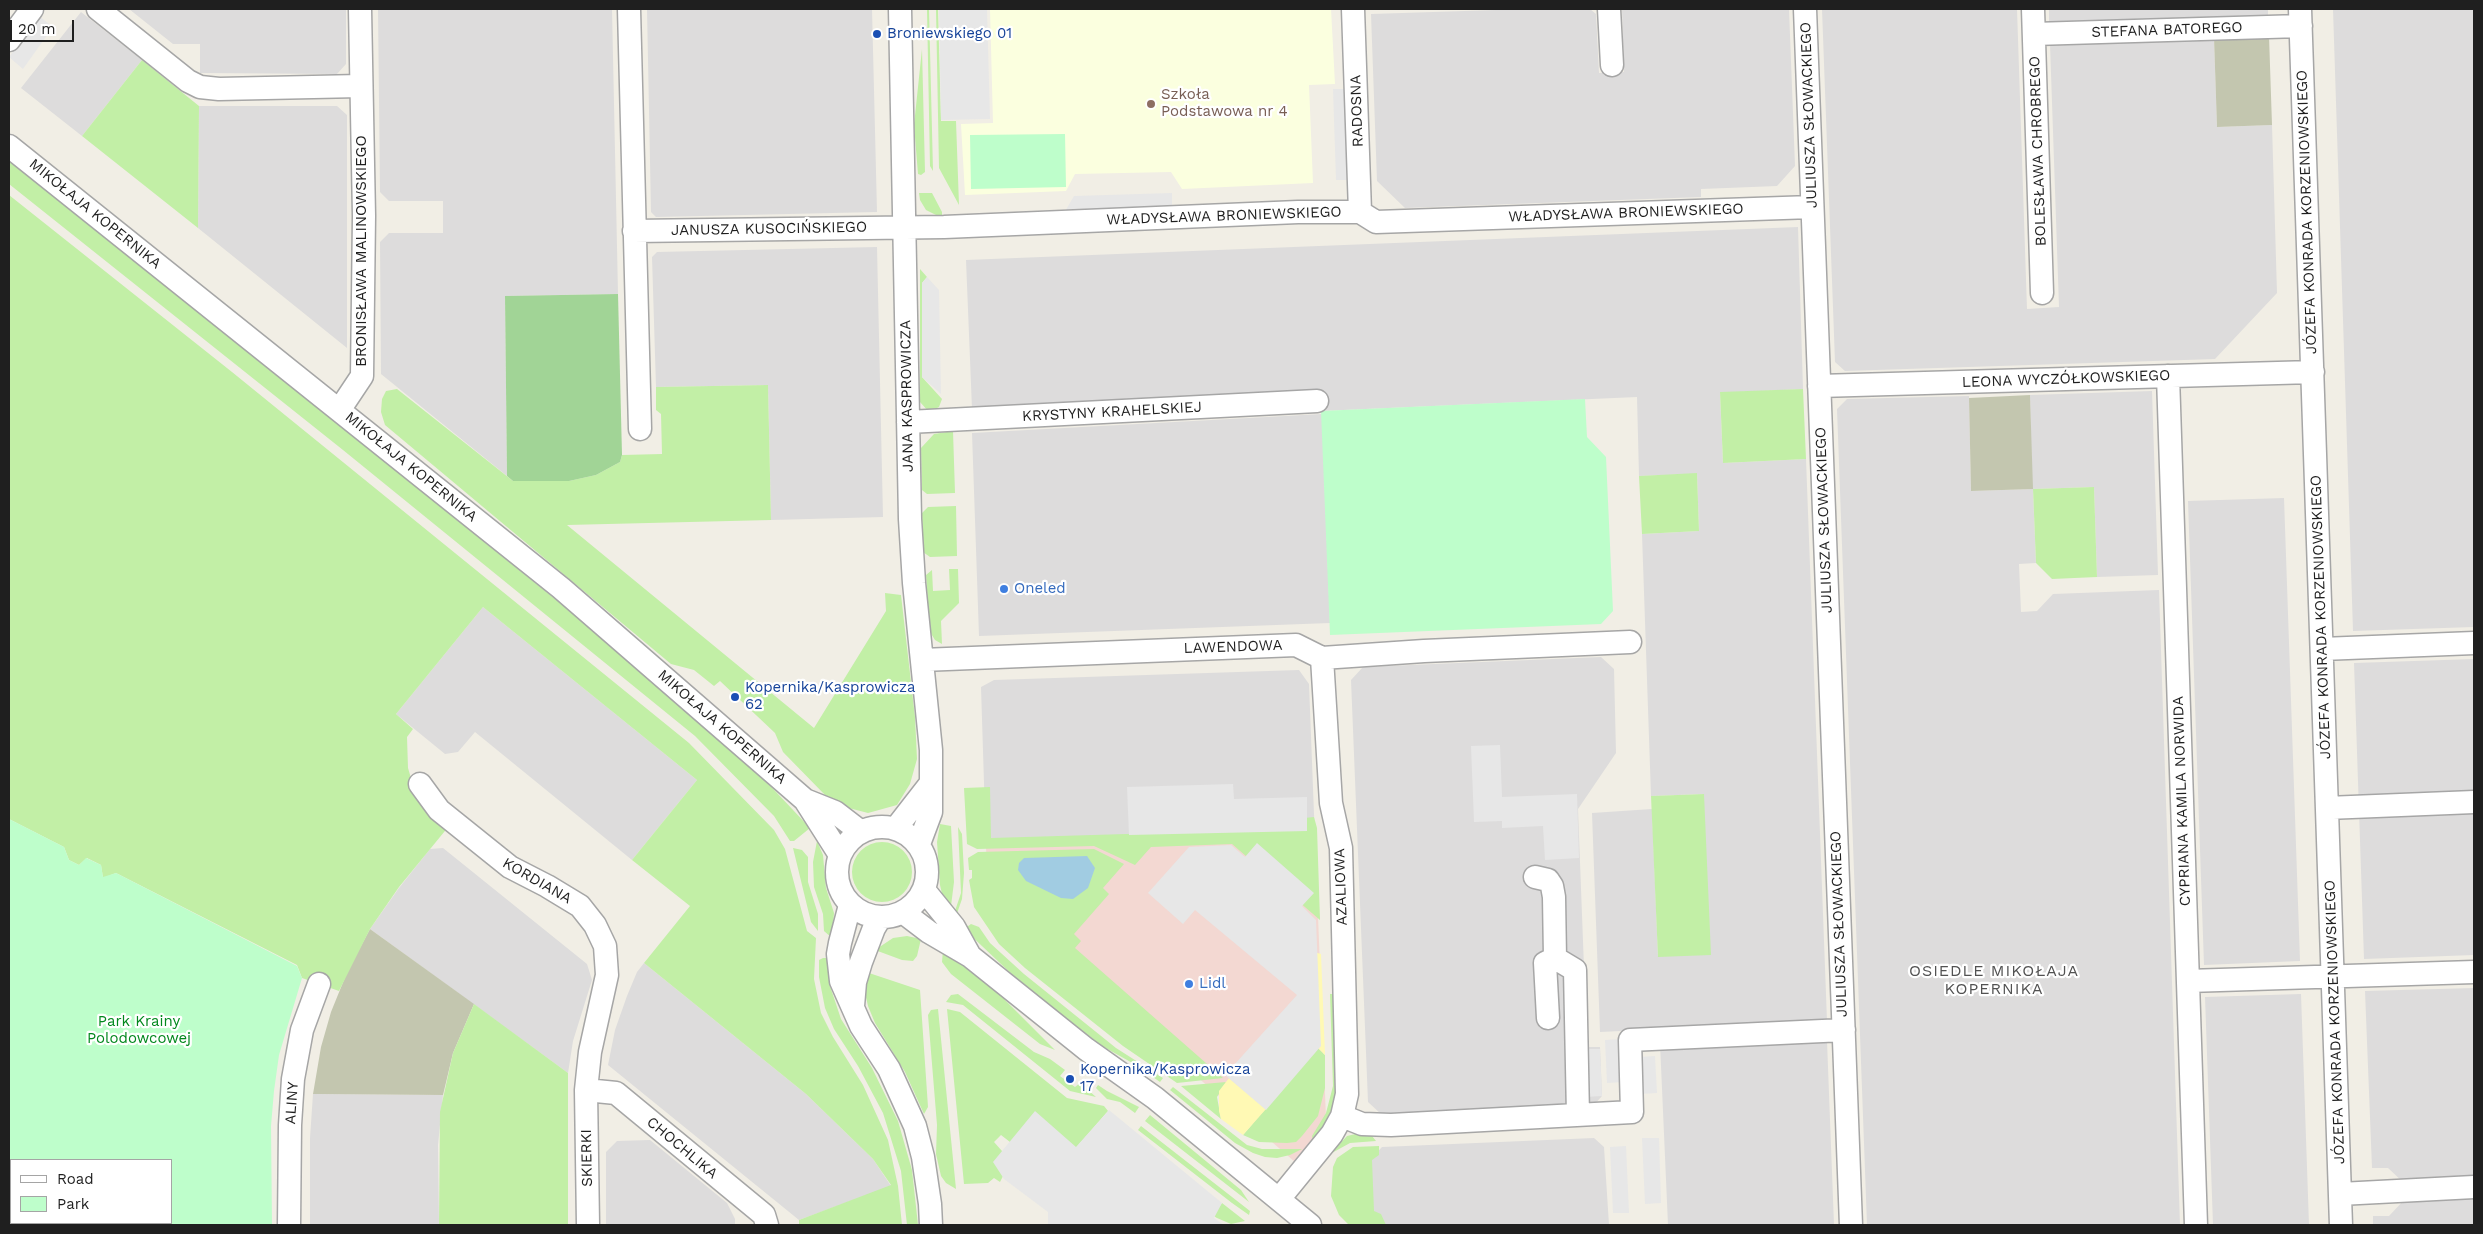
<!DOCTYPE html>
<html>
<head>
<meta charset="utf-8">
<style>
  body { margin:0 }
  #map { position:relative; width:2483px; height:1234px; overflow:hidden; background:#f1eee5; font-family:"Work Sans",sans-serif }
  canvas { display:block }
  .frame { position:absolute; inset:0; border:10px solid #1f1f1f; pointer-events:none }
  .legend { position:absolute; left:10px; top:1159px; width:162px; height:65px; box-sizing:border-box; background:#fff; border:1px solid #a5a5a5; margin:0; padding:6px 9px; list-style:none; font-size:15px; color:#1f1f1f }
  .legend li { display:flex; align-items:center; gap:10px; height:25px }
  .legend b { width:25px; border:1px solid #a5a5a5 }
  .scale { position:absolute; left:10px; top:20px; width:64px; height:22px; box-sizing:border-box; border:2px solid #1f1f1f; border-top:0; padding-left:6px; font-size:15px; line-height:18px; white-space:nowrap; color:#1f1f1f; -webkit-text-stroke:4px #fff; paint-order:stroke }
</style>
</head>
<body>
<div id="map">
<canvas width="2483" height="1234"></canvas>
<div class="frame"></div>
<ul class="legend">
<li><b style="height:6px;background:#fff"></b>Road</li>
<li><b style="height:14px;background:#befecb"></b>Park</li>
</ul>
<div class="scale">20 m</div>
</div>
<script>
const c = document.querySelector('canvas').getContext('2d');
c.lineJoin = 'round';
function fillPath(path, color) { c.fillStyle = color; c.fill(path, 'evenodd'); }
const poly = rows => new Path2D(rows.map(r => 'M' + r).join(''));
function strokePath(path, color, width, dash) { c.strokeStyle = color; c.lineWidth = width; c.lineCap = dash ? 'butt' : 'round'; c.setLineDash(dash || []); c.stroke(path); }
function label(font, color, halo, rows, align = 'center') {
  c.font = font + ' "Work Sans",sans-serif'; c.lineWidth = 4.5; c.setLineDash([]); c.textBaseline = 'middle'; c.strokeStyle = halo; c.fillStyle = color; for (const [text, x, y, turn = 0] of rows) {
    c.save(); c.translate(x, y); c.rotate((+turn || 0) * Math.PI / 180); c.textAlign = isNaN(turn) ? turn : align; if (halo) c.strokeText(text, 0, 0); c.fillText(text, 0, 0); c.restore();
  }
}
const residential = poly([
  [129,9,346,9,346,64,337,74,200,73,200,44,173,44],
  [378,9,612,9,618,294,505,296,507,476,381,374,380,242,389,233,443,233,443,201,389,201,380,192],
  [647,9,872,9,877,212,656,217,651,212],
  [1527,9,1590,9,1596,14,1599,73,1624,72,1622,9,1789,9,1795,166,1777,186,1701,189,1701,197,1405,208,1377,181,1371,14],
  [1822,9,2017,9,2027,309,2059,307,2050,44,2214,38,2217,127,2272,125,2277,293,2215,359,1845,371,1835,362],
  [2049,9,2268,9,2268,20,2049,28],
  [2333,9,2474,9,2474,627,2353,631],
  [81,12,142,60,82,136,21,88],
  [199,106,337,106,347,115,347,348,198,228],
  [1798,227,1803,389,1720,393,1723,463,1806,459,1827,1021,1600,1032,1592,813,1652,809,1658,957,1704,794,1651,796,1642,534,1699,531,1697,474,1639,476,1637,397,1321,411,1320,389,972,409,966,260],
  [877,247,883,517,771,520,768,385,656,387,652,257,657,252],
  [2152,391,2158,575,2097,577,2094,487,2033,489,2036,563,2019,564,2021,612,2037,611,2053,594,2159,590,2180,1225,1867,1225,1837,409,1847,399,1969,396,1971,491,2032,489,2030,395],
  [1322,414,1330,623,979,636,972,433],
  [2284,498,2300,961,2204,965,2188,501],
  [483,607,697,780,632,860,475,732,458,752,445,754,396,714],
  [1601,657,1614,669,1616,753,1578,809,1587,1047,1600,1047,1602,1096,1593,1106,1381,1114,1368,1102,1351,680,1363,667],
  [2474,659,2474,955,2364,959,2354,663],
  [1299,670,1309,684,1315,840,986,847,981,687,994,680],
  [443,848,587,964,592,980,573,1041,568,1073,370,929,399,888,430,849],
  [644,963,806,1094,873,1159,891,1186,799,1220,608,1065,615,1030,627,996,637,972],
  [2474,988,2474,1181,2404,1183,2388,1168,2372,1168,2365,991],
  [2301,994,2309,1225,2213,1225,2205,997],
  [1827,1041,1834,1225,1668,1225,1660,1043],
  [313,1094,443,1095,438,1145,439,1225,310,1225,310,1138],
  [1594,1138,1604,1147,1609,1225,1378,1225,1371,1209,1370,1160,1382,1147],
  [650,1140,727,1203,735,1219,735,1225,606,1225,606,1152,617,1141],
  [2474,1197,2474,1225,2373,1225,2373,1216,2389,1216,2405,1199]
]);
const commercial = poly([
  [1315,840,1327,1144,1295,1162,988,895,986,847]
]);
const education = poly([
  [990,9,1331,9,1335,84,1309,85,1313,183,1182,189,1171,172,1075,174,1066,191,965,195,961,124,993,123]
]);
const construction = poly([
  [2269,36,2272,125,2217,127,2214,38],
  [2030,395,2033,489,1971,491,1969,398],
  [370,929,474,1004,453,1053,443,1095,313,1094,321,1047,331,1012,348,970]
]);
const grass = poly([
  [927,9,929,9,933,171,930,166],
  [936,9,938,9,941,121,956,121,959,205,939,168],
  [922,49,925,172,921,175,918,174,914,125],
  [142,60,199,106,198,228,82,136],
  [9,158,643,670,761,776,810,828,794,841,790,841,774,816,695,736,343,450,9,184],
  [919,193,932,193,942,212,942,218,926,210,920,200],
  [9,195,232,372,689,743,774,830,785,849,807,931,816,938,814,979,821,1013,833,1037,863,1085,888,1140,898,1186,902,1225,799,1225,799,1220,891,1185,873,1159,806,1094,644,963,690,906,632,860,697,780,483,607,396,714,413,729,407,737,408,768,413,785,449,826,399,887,370,929,339,991,302,978,297,965,116,873,103,878,101,865,87,858,79,865,69,860,64,847,9,819],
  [920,269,927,277,922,283,922,377,942,399,939,407,929,412,920,402],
  [768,385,771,520,567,525,814,728,886,611,885,593,901,595,915,717,917,759,910,784,897,805,868,813,841,806,825,795,783,752,775,733,720,681,714,686,694,670,671,664,385,425,381,412,382,399,386,391,397,389,513,481,569,481,596,475,620,462,622,455,662,454,661,414,656,410,656,387],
  [1803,389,1806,459,1723,463,1720,392],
  [953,431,955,493,927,494,922,490,921,448,934,434],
  [1697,473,1699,531,1642,534,1639,476],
  [2094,487,2097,577,2052,579,2036,563,2033,489],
  [956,506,957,556,930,557,923,552,922,513,928,507],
  [949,569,958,569,959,603,941,621,942,644,935,640,930,632,926,575,932,570,933,591,950,590],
  [990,787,991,838,1160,833,1314,817,1317,828,1320,920,1232,844,1151,847,1135,865,1094,846,977,849,967,844,964,788],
  [1704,794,1711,955,1658,957,1651,796],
  [940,824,951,826,954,882,951,906,943,898,940,885,937,842],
  [958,827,962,834,964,873,962,899,955,919,953,917,961,893],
  [817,841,823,855,826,888,834,913,832,938,824,931,823,914,814,887,813,862],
  '852 872a30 30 0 1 1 60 0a30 30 0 1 1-60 0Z',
  [793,848,802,850,808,857,808,882,818,914,818,931,811,922],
  [1094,849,1124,864,1103,888,1109,894,1074,934,1081,941,1075,948,1223,1078,1177,1083,1123,1046,1025,968,999,944,974,907,969,880,972,878,972,870,969,870,968,858,978,852],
  [971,924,979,927,990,943,1024,974,1116,1048,1163,1078,1160,1082,1136,1065,1102,1046,1020,982,964,929],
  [907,936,921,939,917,956,913,961,902,960,875,950,893,938],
  [943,950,1000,995,1055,1050,1040,1044,951,974,942,962],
  [823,958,828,958,830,986,841,1019,872,1068,898,1121,912,1170,918,1225,907,1225,901,1171,883,1113,858,1066,834,1029,825,1008,819,977,819,960],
  [866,972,920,990,928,1107,924,1114,905,1072,875,1023,868,1006,865,993],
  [958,994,1034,1052,1050,1059,1065,1070,1060,1076,1075,1087,1080,1083,1096,1097,1070,1091,963,1005,946,1002,951,995],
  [1330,994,1334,994,1337,1089,1334,1106,1325,1126,1313,1141,1312,1136,1326,1113,1333,1086],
  [474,1004,568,1073,568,1225,439,1225,440,1112,453,1053],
  [938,1009,956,1189,946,1183,941,1176,936,1154,937,1125,928,1015,931,1010],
  [947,1009,960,1012,1067,1098,1104,1106,1108,1111,1076,1148,1010,1142,1001,1135,994,1142,1002,1151,1003,1176,1000,1182,994,1178,988,1183,964,1184],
  [1318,1048,1325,1055,1325,1088,1318,1116,1302,1136,1296,1142,1287,1143,1259,1142,1243,1135],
  [1226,1082,1217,1097,1221,1119,1181,1086],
  [1098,1085,1107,1091,1139,1107,1135,1113,1120,1102,1107,1099,1096,1088],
  [1173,1087,1247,1145,1262,1149,1302,1149,1290,1155,1277,1158,1265,1157,1253,1153,1235,1143,1170,1090],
  [1150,1115,1241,1190,1249,1202,1145,1121],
  [1141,1126,1250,1211,1249,1215,1232,1203,1138,1130],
  [1360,1133,1372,1136,1376,1141,1350,1143,1330,1154,1347,1136],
  [1379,1146,1379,1155,1372,1160,1374,1211,1381,1214,1386,1225,1349,1225,1339,1215,1331,1196,1333,1167,1337,1158,1353,1147],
  [1222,1203,1245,1221,1231,1224,1217,1218,1212,1215]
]);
const forest = poly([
  [618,294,622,455,620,462,596,475,569,481,513,481,507,476,505,296]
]);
const sand = poly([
  [1314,952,1321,954,1325,1055,1309,1039,1319,1013],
  [1229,1078,1266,1109,1243,1135,1221,1119,1219,1111,1219,1091]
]);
const park = poly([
  [1065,134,1066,187,971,189,970,135],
  [1585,399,1587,437,1606,457,1613,611,1601,624,1330,635,1321,411],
  [9,819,64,847,69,860,79,865,86,858,101,865,103,877,116,873,297,966,302,978,279,1055,274,1091,271,1126,272,1225,9,1225],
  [11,1160,171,1160,171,1223,11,1223]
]);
const parking = poly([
  [939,9,987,9,990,119,941,120],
  [39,16,53,27,23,69,9,57],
  [1333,89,1346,89,1349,180,1336,180],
  [1172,193,1172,209,1064,213,1074,196],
  [927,277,939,290,941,394,922,377,922,283],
  [1500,745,1502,797,1577,794,1579,858,1545,860,1543,826,1502,828,1502,821,1474,822,1471,746],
  [1233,784,1234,799,1307,797,1307,831,1129,835,1127,787],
  [1257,843,1314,893,1302,906,1316,920,1321,1046,1266,1110,1225,1075,1297,995,1195,910,1183,924,1148,893,1189,847,1231,845,1245,857],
  [1622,1039,1623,1082,1607,1083,1605,1040],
  [1584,1049,1600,1049,1602,1096,1585,1097],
  [1655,1056,1657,1093,1640,1094,1639,1057],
  [1109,1110,1222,1203,1214,1218,1224,1225,1048,1225,1048,1212,1004,1179,993,1162,1035,1111,1076,1147],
  [1642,1138,1659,1138,1661,1203,1645,1204],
  [1626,1146,1629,1213,1613,1213,1610,1147]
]);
const water = poly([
  [1087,856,1095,868,1088,888,1073,899,1061,898,1026,881,1018,870,1019,863,1024,858]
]);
const minor = poly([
  [98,9,188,81,200,87,219,89,360,86],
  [629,9,640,429],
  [900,9,910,519,914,583,931,750,931,812,919,844],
  [1353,9,1360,212],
  [1609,9,1612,65],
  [1805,9,1851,1225],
  [2033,9,2042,293],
  [2300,9,2341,1225],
  [2034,34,2301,26],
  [9,40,32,9],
  [9,146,561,588,805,800,840,855],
  [634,231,944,227,1298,212,1360,212,1376,222,1812,207],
  [2168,376,2196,1225],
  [1819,386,2313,372],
  [340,409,362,376,364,216,360,9],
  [908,422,1317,401],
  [2322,649,2474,643],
  [922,660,1296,645,1322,658,1424,651,1630,642],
  [420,784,439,810,510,867,547,886,580,906,595,925,605,946,607,975,590,1052,586,1090,588,1225],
  [805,800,835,812,861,832],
  [2327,808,2474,802],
  '837 872a45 45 0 1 1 90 0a45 45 0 1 1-90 0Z',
  [896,828,931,783],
  [1535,877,1548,880,1552,886,1554,897,1555,958,1545,963,1548,1018],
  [924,890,954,927,970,956],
  [850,905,840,943,838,954,841,981,861,1026,889,1069,915,1126,923,1157,930,1204,931,1225],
  [904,913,929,932,970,956,1086,1049,1155,1098,1310,1225],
  [1555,958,1575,970,1578,1115],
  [2188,981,2474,972],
  [853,1006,855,982,861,962,874,928,880,918],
  [586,1090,616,1093,764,1215,767,1225],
  [1342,1116,1362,1124,1391,1125,1632,1112,1630,1040,1844,1030],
  [2340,1194,2474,1187],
  [1279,1199,1332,1134,1342,1116,1347,1094,1341,848,1331,803,1322,658],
  [289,1225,290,1125,293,1079,302,1030,319,984]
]);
const markers = [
  [877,34,5,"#1a4fb4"],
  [1151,104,5,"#8d6e63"],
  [1004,589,5,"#3f7fe0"],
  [735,697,5,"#1a4fb4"],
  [1189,984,5,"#3f7fe0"],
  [1070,1079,5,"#1a4fb4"]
];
const streetNames = [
  ["STEFANA BATOREGO",2167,30,-2],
  ["RADOSNA",1357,111,-92],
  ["JULIUSZA SŁOWACKIEGO",1809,115,-92],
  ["BOLESŁAWA CHROBREGO",2038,151,-92],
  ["JÓZEFA KONRADA KORZENIOWSKIEGO",2307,212,-92],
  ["WŁADYSŁAWA BRONIEWSKIEGO",1626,213,-2],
  ["MIKOŁAJA KOPERNIKA",95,214,39],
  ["WŁADYSŁAWA BRONIEWSKIEGO",1224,216,-2],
  ["JANUSZA KUSOCIŃSKIEGO",769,229,-1],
  ["BRONISŁAWA MALINOWSKIEGO",362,251,-90],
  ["LEONA WYCZÓŁKOWSKIEGO",2066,379,-2],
  ["JANA KASPROWICZA",907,396,-91],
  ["KRYSTYNY KRAHELSKIEJ",1112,412,-3],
  ["MIKOŁAJA KOPERNIKA",411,467,39],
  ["JULIUSZA SŁOWACKIEGO",1824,520,-92],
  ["JÓZEFA KONRADA KORZENIOWSKIEGO",2321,617,-92],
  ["LAWENDOWA",1233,647,-2],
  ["MIKOŁAJA KOPERNIKA",722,727,41],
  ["CYPRIANA KAMILA NORWIDA",2182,801,-92],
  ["KORDIANA",537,881,30],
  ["AZALIOWA",1341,887,-92],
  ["JULIUSZA SŁOWACKIEGO",1839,924,-92],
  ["JÓZEFA KONRADA KORZENIOWSKIEGO",2335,1022,-92],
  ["ALINY",292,1103,-86],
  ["CHOCHLIKA",682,1148,40],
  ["SKIERKI",587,1158,-91]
];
const transitNames = [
  ["Broniewskiego 01",887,34],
  ["Kopernika/Kasprowicza",745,688],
  ["62",745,705],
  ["Kopernika/Kasprowicza",1080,1070],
  ["17",1080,1087]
];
const educationNames = [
  ["Szkoła",1161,95],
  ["Podstawowa nr 4",1161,112]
];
const shopNames = [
  ["Oneled",1014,589],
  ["Lidl",1199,984]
];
const parkNames = [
  ["Park Krainy",139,1022],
  ["Polodowcowej",139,1039]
];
const neighbourhoodNames = [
  ["OSIEDLE MIKOŁAJA",1994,971],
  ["KOPERNIKA",1994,989]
];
fillPath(residential, '#dddcdc');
fillPath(commercial, '#f3d8d2');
fillPath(education, '#fbffdf');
fillPath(construction, '#c3c6af');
fillPath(grass, '#c2efa6');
fillPath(forest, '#a1d496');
fillPath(sand, '#fff9b4');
fillPath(park, '#befecb');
fillPath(parking, '#e7e7e7');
fillPath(water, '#a1cce2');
strokePath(minor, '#a6a6a6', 25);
strokePath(minor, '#fff', 22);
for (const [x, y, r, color] of markers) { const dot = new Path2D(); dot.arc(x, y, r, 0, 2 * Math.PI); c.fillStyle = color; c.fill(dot); strokePath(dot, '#fff', 2); }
label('15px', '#1f1f1f', '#fff', streetNames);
label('15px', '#164399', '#fff', transitNames, 'left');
label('15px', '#785e54', '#fff', educationNames, 'left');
label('15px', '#366cbe', '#fff', shopNames, 'left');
label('15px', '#02881d', '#fff', parkNames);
c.letterSpacing = '1px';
label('16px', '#525252', '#fff', neighbourhoodNames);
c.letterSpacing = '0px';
</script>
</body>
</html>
